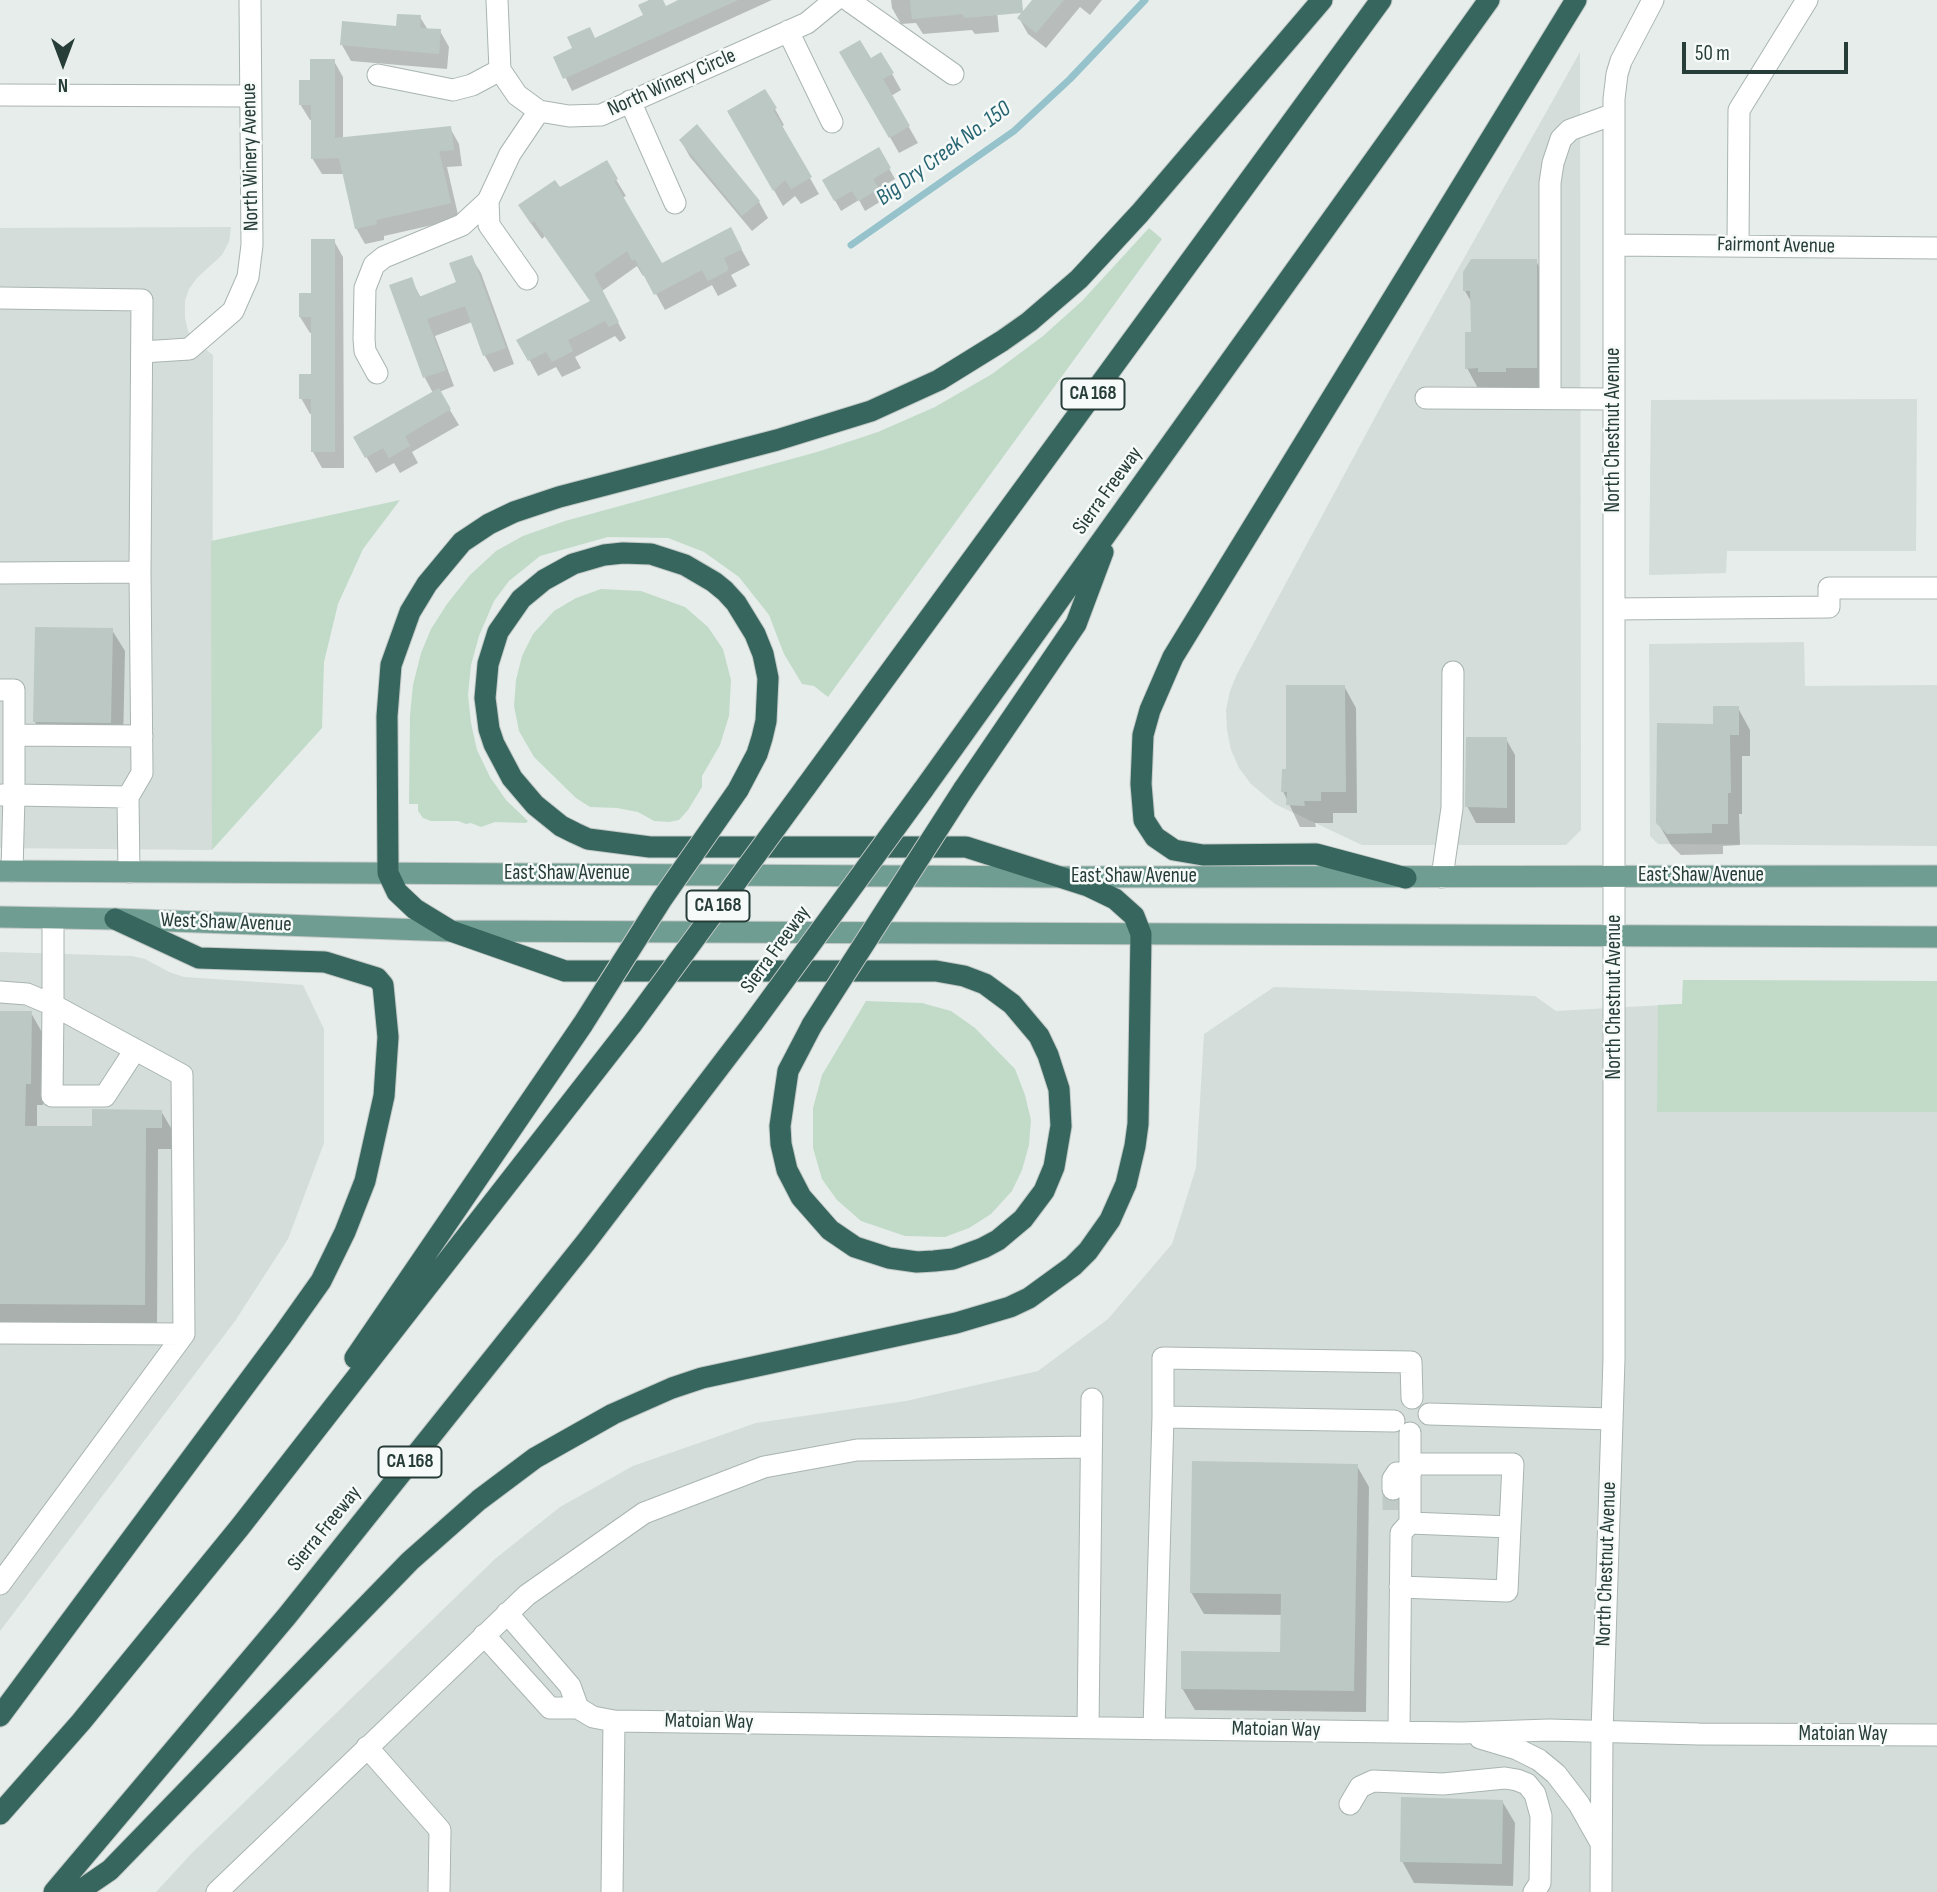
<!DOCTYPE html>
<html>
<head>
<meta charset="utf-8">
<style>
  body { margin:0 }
  #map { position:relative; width:1937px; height:1892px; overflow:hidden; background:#e6edea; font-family:"Sofia Sans Condensed",sans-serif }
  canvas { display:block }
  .north { position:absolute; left:28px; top:28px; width:70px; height:70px; -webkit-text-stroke:5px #f6faf8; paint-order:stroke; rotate:180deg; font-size:19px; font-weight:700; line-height:28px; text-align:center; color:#273d38 }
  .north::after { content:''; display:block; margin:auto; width:24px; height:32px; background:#273d38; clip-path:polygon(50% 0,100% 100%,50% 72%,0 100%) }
  .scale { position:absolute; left:1682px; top:42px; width:166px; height:32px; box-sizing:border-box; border:4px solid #273d38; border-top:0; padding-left:9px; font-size:21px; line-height:24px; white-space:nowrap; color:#273d38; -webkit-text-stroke:5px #f6faf8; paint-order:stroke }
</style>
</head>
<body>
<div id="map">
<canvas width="1937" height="1892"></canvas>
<div class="north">N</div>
<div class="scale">50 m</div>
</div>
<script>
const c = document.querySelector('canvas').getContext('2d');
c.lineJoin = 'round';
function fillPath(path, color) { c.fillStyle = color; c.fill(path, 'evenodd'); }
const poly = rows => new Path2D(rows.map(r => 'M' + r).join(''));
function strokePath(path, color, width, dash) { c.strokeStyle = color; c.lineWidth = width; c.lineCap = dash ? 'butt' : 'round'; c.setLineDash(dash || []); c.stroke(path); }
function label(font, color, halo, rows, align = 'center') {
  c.font = font + ' "Sofia Sans Condensed",sans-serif'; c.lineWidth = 5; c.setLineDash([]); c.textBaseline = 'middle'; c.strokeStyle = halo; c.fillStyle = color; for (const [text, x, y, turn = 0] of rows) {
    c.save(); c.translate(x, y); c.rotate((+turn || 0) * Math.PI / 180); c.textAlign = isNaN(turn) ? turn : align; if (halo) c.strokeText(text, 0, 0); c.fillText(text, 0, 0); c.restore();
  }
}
const built = poly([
  [1580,52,1581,830,1566,845,1362,845,1275,804,1251,784,1239,768,1231,750,1227,730,1226,710,1230,691,1237,674,1386,397],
  [231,227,229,242,222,255,197,278,189,289,185,301,185,318,188,331,193,339,213,355,212,850,0,848,0,228],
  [1917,399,1916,551,1727,551,1726,573,1649,575,1651,400],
  [1804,642,1805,686,1937,685,1937,846,1658,844,1650,836,1649,644],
  [0,952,132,956,145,959,169,972,184,977,303,985,324,1029,324,1143,288,1239,235,1321,0,1631],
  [1683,980,1937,981,1937,1892,156,1892,192,1853,495,1559,560,1507,633,1466,756,1423,906,1401,1038,1371,1108,1319,1172,1244,1196,1168,1204,1034,1274,987,1535,996,1556,1011,1682,1004]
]);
const green = poly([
  [1149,228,1162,239,828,697,814,686,802,684,784,654,769,615,739,577,704,552,668,538,608,537,540,556,509,581,494,601,479,636,471,665,468,695,471,723,477,750,490,777,506,800,528,821,526,823,495,822,481,827,471,823,466,824,458,821,431,821,423,818,418,811,418,804,409,804,410,715,413,685,421,653,431,629,447,604,470,575,496,551,523,536,565,521,817,452,878,432,935,407,992,374,1043,336,1082,301],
  [400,500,363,549,338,604,324,662,322,728,212,850,211,541],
  [601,589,641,591,685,607,708,627,723,649,731,680,729,716,720,745,702,776,702,787,688,810,679,820,669,822,654,821,638,812,617,808,590,807,576,798,534,757,519,731,514,706,516,680,522,656,533,634,554,611,576,598],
  [1683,980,1937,981,1937,1112,1657,1112,1658,1005,1682,1004],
  [866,1001,922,1003,951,1011,975,1028,1015,1069,1025,1095,1031,1120,1029,1145,1022,1170,1012,1191,991,1214,969,1228,945,1237,905,1236,861,1221,837,1200,822,1179,813,1148,813,1108,822,1075]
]);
const shadow = poly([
  [653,0,662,0,666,8,682,0,772,0,572,91,556,58,646,16],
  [891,0,996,0,999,32,975,34,972,30,923,34,916,23,901,24,892,8],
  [1034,0,1102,0,1090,15,1080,7,1046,48,1028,34,1019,18],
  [420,17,428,30,440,31,449,47,447,69,351,61,342,45,397,28],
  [842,53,870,61,881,54,901,90,891,96,918,143,899,153],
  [334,61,343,77,343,139,450,128,459,144,462,166,447,167,459,219,384,236,384,240,365,244,356,228,344,174,322,174,312,158,312,120,310,120,300,104,312,82],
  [765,91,784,125,781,127,819,194,801,204,795,196,783,206,729,112],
  [697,127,759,202,768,218,752,231,690,157,681,141],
  [878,149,895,179,877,190,883,200,865,211,859,200,841,211,824,181],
  [606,163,626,196,622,198,661,266,739,245,750,265,731,275,737,286,718,296,712,285,665,310,645,274,643,276,637,266,602,291,626,338,620,342,615,336,575,357,581,368,562,377,556,367,538,376,519,340,591,302,545,236,542,239,530,222,560,189],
  [334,241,343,257,344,468,322,468,313,452,313,414,310,414,301,398,313,376,313,333,310,333,300,317,312,295],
  [471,257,481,273,514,364,494,372,485,356,472,322,435,336,454,386,439,392,459,425,412,452,418,463,400,473,394,463,376,473,355,438,433,393,425,378,391,286,411,279,421,298,458,283],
  [1536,261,1548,283,1548,389,1479,390,1467,368,1472,334,1472,303,1465,291],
  [112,630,125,651,123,744,47,743,35,722],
  [1344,686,1356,708,1357,813,1333,813,1333,823,1315,823,1316,827,1300,827,1283,791,1288,771],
  [1738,708,1750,730,1750,756,1742,756,1742,814,1739,814,1740,845,1723,846,1723,854,1681,855,1671,845,1658,823,1714,726],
  [1506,739,1515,755,1515,823,1476,823,1467,806],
  [0,1013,31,1013,43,1034,43,1105,37,1105,37,1128,94,1128,161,1111,174,1133,174,1149,158,1149,157,1326,0,1325],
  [1357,1466,1369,1487,1366,1712,1195,1710,1182,1688,1282,1654,1283,1615,1204,1614,1191,1592],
  [1502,1801,1515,1823,1513,1886,1414,1883,1402,1861]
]);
const stream = poly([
  [851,245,1014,131,1070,79,1145,0]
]);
const building = poly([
  [649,0,663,0,666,6,678,0,738,0,563,79,553,57,572,48,567,37,590,27,595,38,643,15,638,5],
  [910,0,1022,0,1023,11,1032,0,1064,0,1036,33,1017,18,1021,13,964,18,963,14,912,19],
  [397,14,421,15,420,28,441,29,439,54,340,45,342,21,396,26],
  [860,40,871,58,881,52,894,73,883,79,910,126,889,138,839,52],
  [310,59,335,59,335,138,451,126,454,150,439,151,451,203,376,220,377,224,355,229,339,158,311,159,311,105,299,105,299,80,310,80],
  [765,89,777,108,773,110,812,177,791,189,785,180,773,191,727,111],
  [697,124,760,201,742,216,679,140],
  [879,147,891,168,873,179,879,189,858,201,852,191,834,201,822,180],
  [607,160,618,179,614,181,662,263,731,227,742,249,724,258,729,270,708,281,702,270,654,295,635,259,632,261,627,251,594,274,619,322,609,327,605,321,568,340,573,351,552,362,546,352,528,361,516,340,590,301,534,221,531,224,518,205,555,180,560,187],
  [311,239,335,239,335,452,311,452,311,399,299,399,299,374,311,374,311,317,299,317,299,293,311,293],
  [472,255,506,348,483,356,465,306,427,319,446,370,423,378,389,285,412,277,419,297,456,282,449,263],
  [1471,259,1537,259,1537,368,1506,368,1506,372,1478,372,1478,368,1465,369,1465,332,1471,332,1470,291,1463,291,1463,272],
  [439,388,451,409,405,436,410,446,389,458,383,448,365,458,353,437],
  [35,627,113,628,111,723,33,722],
  [1286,685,1345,685,1346,792,1321,792,1321,801,1304,801,1305,806,1286,805,1287,792,1281,792,1282,769,1286,769],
  [1713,706,1739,706,1739,735,1730,735,1731,793,1728,793,1728,824,1712,824,1712,833,1667,834,1656,823,1657,723,1713,724],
  [1466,737,1507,737,1507,808,1465,807],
  [0,1011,32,1011,31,1084,26,1084,25,1126,92,1126,92,1109,162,1110,162,1128,146,1128,145,1305,0,1304],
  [1192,1461,1358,1464,1354,1691,1181,1689,1181,1651,1280,1652,1281,1594,1190,1593],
  [1401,1797,1503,1800,1502,1864,1400,1862]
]);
const minorTunnel = poly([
  [1393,1489,1393,1516]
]);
const minor = poly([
  [497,0,500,70,517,95,539,111,569,116,601,115,807,23,835,0],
  [848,0,953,74],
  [788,31,832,122],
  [378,75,453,90,472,85,500,70],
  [0,95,250,96],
  [630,101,675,203],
  [488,201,489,225,527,279],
  [1614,245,1937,248],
  [1738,245,1739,110,1807,0],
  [0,298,142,300,140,572,142,773,128,797,129,872],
  [142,352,189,349,233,311,248,277,252,245,250,0],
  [377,373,365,351,364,339,365,288,374,265,384,257,462,225,488,201,510,154,539,111],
  [1426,398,1614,399],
  [1550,398,1550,183,1553,163,1561,139,1570,130,1614,114],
  [0,573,140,572],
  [1615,609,1829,607,1829,588,1937,588],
  [0,690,14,690,14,795,128,797],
  [14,735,142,736],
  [2,795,14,795,12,871],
  [1442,877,1452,808,1453,672],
  [0,992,27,994,53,1005,52,1096,105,1096,135,1050],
  [0,1333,184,1334,182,1075,53,1005,53,918],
  [1429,1414,1612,1419],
  [1163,1417,1163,1358,1411,1362,1412,1398],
  [1393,1489,1393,1479,1397,1473,1411,1472],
  [1410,1523,1510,1527],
  [0,1584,184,1334],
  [1400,1587,1507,1591,1513,1464,1411,1464],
  [507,1613,570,1686,578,1708],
  [484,1635,550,1708,578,1708,593,1717,614,1721,1462,1733,1549,1730,1699,1734,1937,1735],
  [1088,1727,1092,1399],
  [1154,1729,1163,1417,1394,1421],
  [1399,1731,1401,1533,1410,1523,1410,1433],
  [1480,1738,1517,1749,1539,1760,1556,1774,1579,1804,1601,1843],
  [367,1747,440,1830,439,1892],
  [1350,1804,1360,1787,1373,1781,1443,1784,1505,1778,1517,1780,1527,1784,1535,1794,1541,1816,1540,1883,1534,1892],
  [217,1892,527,1595,644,1513,764,1467,857,1450,1091,1447],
  [612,1892,614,1721],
  [1601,1892,1602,1732,1614,1359,1614,99,1617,74,1621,61,1653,0]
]);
const major = poly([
  [0,871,1064,877,1937,876],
  [0,917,115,919,451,931,1937,937]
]);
const highway = poly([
  [805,788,1381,0],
  [923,790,1489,0],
  [963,790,1076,624,1103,552],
  [1406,878,1316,854,1203,855,1174,850,1155,837,1144,820,1141,784,1143,735,1150,710,1173,657,1576,0],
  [812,1025,788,1071,780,1126,781,1144,787,1170,801,1197,830,1230,855,1247,889,1258,917,1262,934,1261,953,1259,983,1248,998,1240,1023,1219,1044,1191,1054,1167,1061,1126,1059,1089,1048,1055,1039,1036,1012,1004,985,984,964,976,936,971,565,971,451,931,415,909,397,892,388,873,387,716,391,665,410,612,427,584,462,542,489,524,514,512,559,497,777,440,871,411,939,380,1002,341,1029,322,1079,279,1140,213,1322,0],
  [355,1358,583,1024],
  [0,1716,282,1336,321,1281,345,1232,365,1181,384,1096,388,1037,383,985,377,978,325,962,199,958,115,919],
  [0,1814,81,1722,240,1527,632,1024],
  [54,1892,287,1616,586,1242,753,1023],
  [78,1892,110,1870,410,1561,479,1500,535,1458,613,1414,672,1388,702,1378,956,1323,1010,1307,1029,1298,1073,1266,1088,1251,1110,1220,1126,1184,1135,1146,1138,1124,1141,934,1134,916,1115,899,1088,886,966,847,650,847,588,839,575,833,561,826,535,805,512,778,494,744,489,729,485,698,488,664,498,632,521,599,544,580,573,564,604,555,623,553,651,554,685,565,714,582,725,591,736,603,755,634,763,654,768,678,766,721,762,738,757,754,738,790]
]);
const highwayBridge = poly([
  [753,1023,923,790],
  [583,1024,662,899,738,790],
  [632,1024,805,788],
  [812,1025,963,790]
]);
const shields = [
  [1093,394,63],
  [718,906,63],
  [410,1462,63]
];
const shieldNames = [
  ["CA 168",1093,394],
  ["CA 168",718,906],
  ["CA 168",410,1462]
];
const streetNames = [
  ["North Winery Circle",672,83,-24],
  ["North Winery Avenue",251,157,-91],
  ["Fairmont Avenue",1776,246,1],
  ["North Chestnut Avenue",1614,430,-90],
  ["Sierra Freeway",1108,491,-54],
  ["East Shaw Avenue",567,874],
  ["East Shaw Avenue",1701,876],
  ["East Shaw Avenue",1134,877],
  ["West Shaw Avenue",226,923,2],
  ["Sierra Freeway",776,950,-54],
  ["North Chestnut Avenue",1615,997,-90],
  ["Sierra Freeway",325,1529,-51],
  ["North Chestnut Avenue",1607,1564,-88],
  ["Matoian Way",709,1722,1],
  ["Matoian Way",1276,1730,1],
  ["Matoian Way",1843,1735]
];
const waterNames = [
  ["Big Dry Creek No. 150",944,154,-36]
];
fillPath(built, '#d4ddd9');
fillPath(green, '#c2dbc9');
fillPath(shadow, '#0003');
strokePath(stream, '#95c2cb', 7);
fillPath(building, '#bcc8c3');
strokePath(minorTunnel, '#c0cac6', 21, [21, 10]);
strokePath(minor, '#a9b5b1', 23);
strokePath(major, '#c3c9c7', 23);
strokePath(highway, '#c3c9c7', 23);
strokePath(minor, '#fff', 21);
strokePath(major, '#709d92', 21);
strokePath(highway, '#36665d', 21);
strokePath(highwayBridge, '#c3c9c7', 23, []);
strokePath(highwayBridge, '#36665d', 21);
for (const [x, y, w] of shields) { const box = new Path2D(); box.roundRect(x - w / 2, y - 15.5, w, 31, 5); c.fillStyle = '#f6faf8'; c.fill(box); strokePath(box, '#273d38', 2); }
label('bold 19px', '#273d38', null, shieldNames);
label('21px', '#273d38', '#f6faf8', streetNames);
label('italic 23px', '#286573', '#f6faf8', waterNames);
</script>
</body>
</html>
